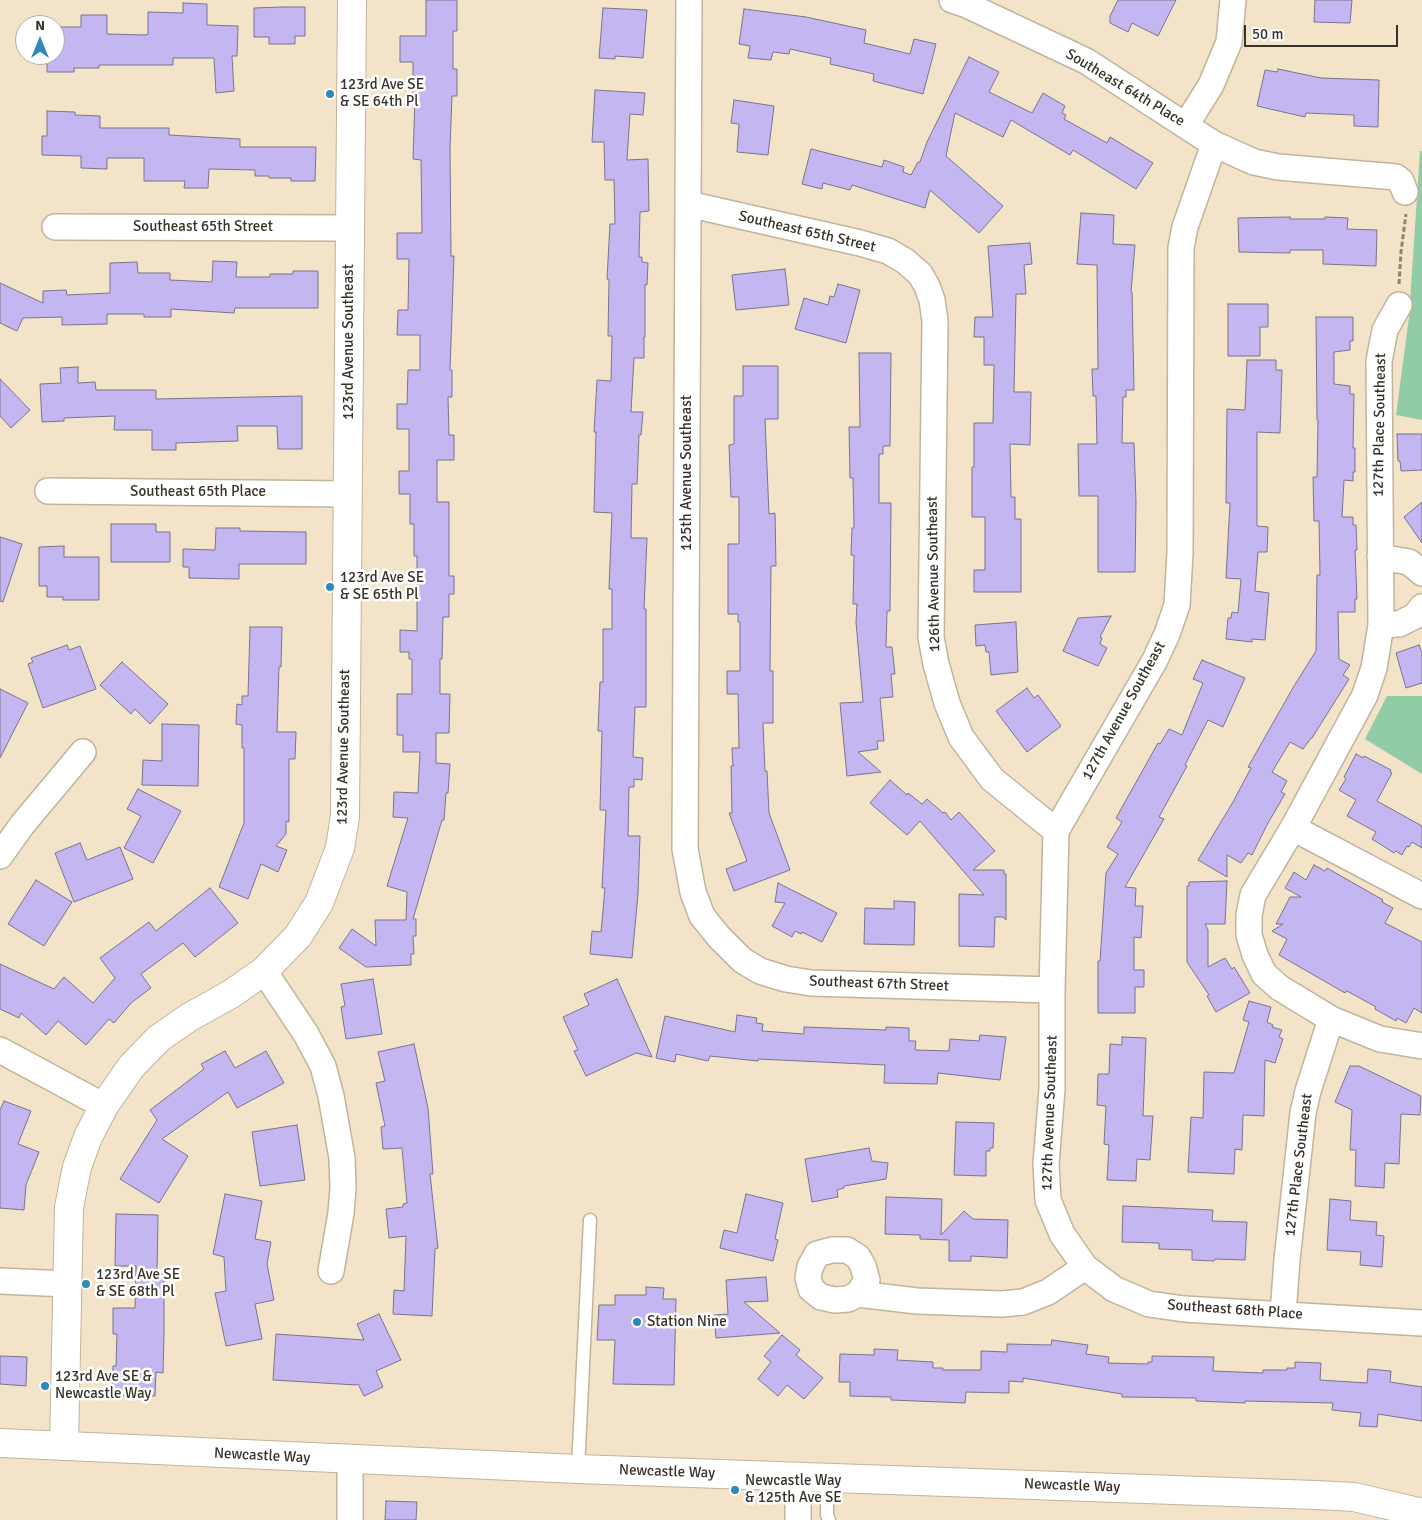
<!DOCTYPE html>
<html>
<head>
<meta charset="utf-8">
<style>
  body { margin:0 }
  #map { position:relative; width:1422px; height:1520px; overflow:hidden; background:#f2e3c9; font-family:Signika,sans-serif }
  canvas { display:block }
  .north { position:absolute; left:15px; top:15px; width:50px; height:50px; box-sizing:border-box; background:#fff; border:1px solid #afada9; border-radius:50%; rotate:0deg; font-size:14px; font-weight:700; line-height:20px; text-align:center; color:#383329 }
  .north::after { content:''; display:block; margin:auto; width:18px; height:22px; background:#3088b6; clip-path:polygon(50% 0,100% 100%,50% 72%,0 100%) }
  .scale { position:absolute; left:1244px; top:25px; width:154px; height:22px; box-sizing:border-box; border:2px solid #383329; border-top:0; padding-left:6px; font-size:15px; line-height:18px; white-space:nowrap; color:#383329; -webkit-text-stroke:4px #fff; paint-order:stroke }
</style>
</head>
<body>
<div id="map">
<canvas width="1422" height="1520"></canvas>
<div class="north">N</div>
<div class="scale">50 m</div>
</div>
<script>
const c = document.querySelector('canvas').getContext('2d');
c.lineJoin = 'round';
function fillPath(path, color) { c.fillStyle = color; c.fill(path, 'evenodd'); }
const poly = rows => new Path2D(rows.map(r => 'M' + r).join(''));
function strokePath(path, color, width, dash) { c.strokeStyle = color; c.lineWidth = width; c.lineCap = dash ? 'butt' : 'round'; c.setLineDash(dash || []); c.stroke(path); }
function label(font, color, halo, rows, align = 'center') {
  c.font = font + ' Signika,sans-serif'; c.lineWidth = 5; c.setLineDash([]); c.textBaseline = 'middle'; c.strokeStyle = halo; c.fillStyle = color; for (const [text, x, y, turn = 0] of rows) {
    c.save(); c.translate(x, y); c.rotate((+turn || 0) * Math.PI / 180); c.textAlign = isNaN(turn) ? turn : align; if (halo) c.strokeText(text, 0, 0); c.fillText(text, 0, 0); c.restore();
  }
}
const green = poly([
  [1420,151,1422,151,1422,420,1396,415,1409,317],
  [1387,696,1422,696,1422,774,1365,739]
]);
const building = poly([
  [426,0,457,0,457,31,453,31,453,69,457,69,457,96,452,96,450,148,451,256,454,256,450,370,452,370,452,397,448,397,449,435,454,435,454,460,437,460,437,502,449,502,449,576,454,576,454,594,449,594,449,617,443,617,442,659,440,659,440,694,450,694,449,733,436,733,436,763,450,764,448,793,446,793,444,820,442,820,413,919,416,919,416,936,413,936,414,954,411,954,411,965,366,967,339,948,352,929,376,946,375,920,406,920,407,892,387,886,408,818,393,817,394,792,418,793,420,752,403,752,403,735,397,735,397,694,412,694,412,659,409,659,409,652,400,652,400,630,417,631,417,556,414,556,414,524,410,524,410,494,399,494,399,471,409,471,409,429,397,429,397,404,407,404,408,370,420,370,420,335,397,335,398,310,408,310,409,259,397,259,397,233,422,233,421,160,413,159,415,96,413,96,413,62,400,62,400,36,426,36,426,0],
  [1118,0,1176,0,1158,36,1132,23,1128,32,1110,23,1110,16,1118,0],
  [1315,0,1352,0,1350,23,1314,22,1315,0],
  [183,3,207,4,207,25,238,26,237,56,232,56,234,91,216,93,214,58,173,58,173,65,99,65,99,68,74,68,74,72,47,72,47,55,55,55,55,27,81,27,81,15,107,15,107,34,145,35,148,34,148,12,183,13,183,3],
  [282,7,305,7,305,36,295,36,295,44,269,44,269,37,254,37,254,8,282,7],
  [603,8,647,10,643,58,615,56,615,59,599,58,603,8],
  [744,9,806,17,866,30,864,43,910,54,914,39,936,44,923,94,873,81,874,74,830,64,831,58,790,49,789,54,773,52,771,60,748,58,750,46,739,44,744,9],
  [969,57,999,72,989,92,1032,113,1043,93,1065,106,1062,113,1066,115,1064,119,1107,143,1110,137,1153,163,1136,189,1073,150,1070,155,1011,120,1003,137,955,113,946,156,1003,206,979,233,930,190,925,208,852,185,850,190,823,183,822,189,802,184,811,149,882,167,884,160,904,167,903,172,911,175,918,162,920,162,927,142,969,57],
  [1278,69,1321,78,1379,80,1378,127,1354,126,1354,115,1306,113,1305,117,1257,106,1265,70,1277,72,1278,69],
  [595,90,645,93,643,115,630,114,627,160,648,159,649,211,640,212,639,257,642,257,642,262,648,263,647,285,645,284,645,337,644,337,644,358,634,358,631,412,643,412,641,435,639,435,637,484,632,484,631,538,647,538,644,609,646,609,646,707,635,707,633,757,643,758,642,780,634,779,634,787,629,787,628,836,640,836,638,894,632,958,590,954,592,931,601,932,605,888,602,888,606,810,600,810,602,731,598,731,600,682,603,682,603,629,612,629,612,589,609,589,612,513,594,512,596,432,594,432,597,380,611,381,612,336,608,336,609,280,607,279,610,224,615,224,614,180,605,180,604,142,592,142,595,90],
  [734,100,774,106,768,155,737,152,739,124,731,123,734,100],
  [47,111,75,112,75,115,100,116,100,128,169,128,169,135,240,139,240,147,316,147,315,181,291,181,291,178,269,178,269,176,255,176,255,170,209,169,208,188,184,188,185,181,144,181,144,158,107,158,107,169,81,168,81,156,42,155,42,136,47,136,47,111],
  [1081,213,1114,215,1113,244,1135,245,1131,292,1132,292,1134,390,1126,390,1126,397,1123,397,1122,443,1134,443,1136,502,1135,572,1098,572,1098,496,1079,496,1078,444,1097,444,1096,396,1093,396,1092,369,1098,369,1097,265,1077,264,1081,213],
  [1290,217,1290,219,1325,219,1325,217,1348,218,1347,229,1377,230,1376,266,1323,264,1323,250,1290,250,1290,253,1239,252,1238,218,1290,217],
  [1030,243,1032,264,1024,265,1026,294,1016,294,1014,392,1031,392,1030,445,1010,444,1011,497,1015,497,1015,519,1021,519,1021,592,974,592,974,570,985,570,985,517,972,517,972,467,974,467,974,423,993,423,994,365,984,365,984,337,974,337,975,317,993,317,988,246,1030,243],
  [213,261,237,262,236,277,270,277,270,274,293,274,293,271,318,271,318,308,235,308,234,313,171,309,171,317,144,317,144,314,107,314,107,324,62,325,62,317,23,318,17,331,0,323,0,283,43,303,43,291,66,290,67,295,110,293,110,263,137,262,138,273,170,273,170,280,212,282,213,261],
  [785,269,789,305,736,310,732,275,785,269],
  [838,284,860,290,846,343,795,329,804,298,828,305,830,296,834,297,838,284],
  [1228,304,1268,304,1268,327,1260,327,1260,356,1228,356,1228,304],
  [1316,317,1353,317,1353,341,1350,341,1350,350,1334,352,1334,384,1350,386,1350,394,1354,394,1353,448,1355,448,1355,472,1353,472,1353,481,1344,480,1342,517,1353,517,1353,525,1356,525,1357,550,1355,550,1357,599,1355,599,1355,612,1338,612,1339,659,1350,665,1343,675,1349,679,1312,738,1311,738,1303,749,1290,742,1272,772,1287,781,1281,792,1285,794,1268,823,1252,855,1248,853,1241,863,1227,855,1227,877,1198,860,1233,802,1251,768,1248,767,1294,686,1316,651,1317,575,1320,575,1319,521,1314,521,1313,477,1317,477,1318,420,1317,420,1316,317],
  [859,353,891,353,890,446,883,446,883,454,879,454,879,503,891,503,890,611,887,611,886,647,892,647,895,674,891,674,893,697,880,698,884,741,877,741,878,749,858,752,881,772,847,776,840,703,863,702,856,622,857,604,853,604,854,555,851,555,852,528,854,528,853,478,850,478,849,427,860,427,859,353],
  [1247,360,1276,360,1276,370,1282,370,1280,433,1257,432,1257,526,1268,527,1267,552,1258,552,1255,591,1269,593,1265,640,1252,639,1252,642,1226,639,1228,618,1231,618,1232,612,1238,613,1241,579,1226,578,1230,503,1226,503,1227,409,1245,410,1247,360],
  [743,366,778,366,778,419,765,419,769,514,775,513,776,566,771,566,770,671,773,671,773,723,763,723,765,771,767,771,769,813,790,870,734,891,726,869,747,861,729,813,732,813,731,766,733,766,732,748,739,748,738,694,727,694,727,671,740,671,740,622,738,622,738,614,728,614,728,544,739,544,739,497,731,497,729,445,734,444,734,396,743,396,743,366],
  [78,367,78,383,95,382,96,390,156,390,156,399,302,396,302,449,278,449,277,426,237,426,238,441,176,443,176,450,152,450,152,430,114,430,115,416,64,418,64,421,42,422,40,384,61,383,60,368,78,367],
  [0,379,30,410,11,428,0,416,0,379],
  [1397,434,1422,434,1422,470,1401,471,1400,461,1398,461,1397,434],
  [1422,502,1422,543,1404,517,1422,502],
  [111,524,156,524,156,532,170,532,170,562,111,562,111,524],
  [216,528,240,528,240,531,306,532,306,564,239,564,239,579,189,578,189,567,183,567,183,549,215,550,216,528],
  [0,537,22,544,3,602,0,601,0,537],
  [64,546,64,557,99,557,99,600,63,600,63,597,47,597,47,586,39,586,39,547,64,546],
  [1111,616,1100,637,1102,638,1100,644,1107,648,1098,666,1063,651,1078,618,1111,616],
  [1016,622,1018,672,991,675,989,652,986,652,985,645,976,646,975,625,1016,622],
  [250,627,282,627,281,667,279,667,277,732,296,732,295,759,289,759,289,822,286,821,286,834,276,846,287,850,278,872,261,864,248,899,219,887,244,823,244,748,242,748,242,725,236,724,237,704,242,705,242,696,248,696,250,627],
  [67,645,69,650,80,646,96,689,43,708,28,664,33,662,31,658,67,645],
  [1419,645,1422,653,1422,683,1406,688,1396,653,1419,645],
  [1202,660,1245,678,1223,727,1208,720,1185,765,1187,766,1159,817,1164,819,1125,887,1136,888,1135,906,1143,906,1141,938,1134,937,1134,970,1144,970,1144,987,1135,987,1135,1013,1098,1013,1098,961,1100,961,1106,873,1118,854,1107,847,1122,822,1116,818,1158,743,1160,744,1169,729,1182,735,1203,683,1193,679,1202,660],
  [122,662,168,704,150,724,135,709,131,714,100,685,122,662],
  [1027,688,1034,698,1038,695,1061,726,1027,752,996,711,1027,688],
  [0,689,28,703,0,758,0,689],
  [162,724,199,725,198,786,142,785,143,760,162,761,162,724],
  [1356,754,1363,758,1364,756,1391,770,1390,772,1392,773,1377,801,1422,826,1422,848,1412,842,1409,847,1407,846,1402,855,1396,851,1394,853,1372,839,1376,832,1347,816,1356,800,1339,790,1346,779,1344,777,1356,754],
  [890,780,907,795,908,793,922,804,927,799,943,813,945,812,951,820,959,812,995,851,973,870,1004,870,1004,874,1006,874,1006,920,1003,917,995,917,994,947,959,946,959,894,984,895,920,821,907,835,870,803,890,780],
  [138,789,181,811,153,863,124,848,141,816,127,809,138,789],
  [80,843,87,860,120,847,133,879,74,902,55,853,80,843],
  [1314,865,1325,871,1327,868,1383,900,1382,902,1393,908,1385,923,1422,942,1422,1013,1414,1008,1406,1023,1397,1018,1396,1021,1375,1009,1376,1007,1347,991,1345,993,1279,955,1287,939,1272,931,1283,924,1276,924,1290,897,1301,897,1285,888,1294,872,1306,880,1314,865],
  [36,880,72,902,44,946,8,924,36,880],
  [1227,881,1225,924,1205,924,1208,930,1208,967,1225,958,1232,969,1234,967,1250,993,1216,1012,1207,996,1209,995,1187,962,1187,886,1189,886,1189,882,1227,881],
  [778,883,837,913,822,942,802,932,801,934,795,931,792,937,772,926,785,903,775,902,778,883],
  [210,888,238,923,195,957,183,943,141,974,151,988,131,1003,114,1023,109,1019,86,1045,58,1021,46,1035,21,1013,19,1018,0,1009,0,964,54,989,64,977,93,1003,115,978,100,958,149,922,156,931,210,888],
  [894,901,915,902,914,945,864,944,865,908,894,909,894,901],
  [373,979,382,1034,346,1039,341,1007,345,1006,341,984,373,979],
  [617,979,652,1057,636,1053,586,1076,574,1051,578,1050,563,1017,589,1005,584,994,617,979],
  [1249,1001,1271,1007,1267,1022,1273,1025,1272,1027,1282,1030,1279,1037,1283,1039,1275,1063,1265,1060,1264,1116,1243,1115,1242,1150,1235,1149,1234,1174,1188,1172,1191,1117,1203,1118,1204,1072,1234,1073,1249,1022,1243,1020,1249,1001],
  [737,1015,757,1018,756,1023,763,1024,762,1031,804,1034,804,1027,886,1030,886,1027,909,1028,909,1041,916,1041,915,1050,949,1051,950,1039,979,1041,980,1035,1006,1037,1000,1080,938,1073,937,1084,884,1083,885,1065,758,1059,758,1061,710,1056,708,1061,676,1054,675,1062,656,1058,665,1016,735,1032,737,1015],
  [1122,1037,1146,1038,1143,1116,1153,1116,1150,1160,1137,1159,1136,1181,1107,1180,1109,1145,1104,1144,1106,1106,1097,1105,1098,1074,1109,1074,1110,1044,1122,1045,1122,1037],
  [414,1044,428,1108,433,1174,430,1174,438,1248,435,1249,432,1316,393,1314,394,1290,404,1291,406,1236,389,1238,386,1209,403,1207,403,1204,407,1203,402,1148,383,1149,381,1127,385,1126,376,1083,385,1081,378,1052,414,1044],
  [225,1051,235,1068,266,1051,284,1083,237,1108,228,1092,162,1139,188,1156,159,1203,120,1179,157,1120,150,1110,204,1069,201,1064,225,1051],
  [1350,1066,1359,1066,1421,1096,1420,1115,1401,1114,1399,1164,1385,1163,1384,1188,1355,1186,1356,1150,1350,1150,1352,1110,1335,1102,1350,1066],
  [4,1101,31,1111,18,1144,39,1152,26,1185,24,1210,0,1208,0,1110,4,1101],
  [956,1122,994,1123,993,1148,990,1148,990,1151,986,1151,986,1176,954,1175,956,1122],
  [297,1125,305,1180,260,1186,252,1132,297,1125],
  [869,1148,872,1161,888,1163,886,1179,844,1186,844,1188,837,1190,838,1197,812,1202,805,1159,869,1148],
  [225,1194,262,1201,255,1239,271,1242,267,1264,274,1300,255,1304,262,1339,226,1346,215,1293,226,1291,224,1257,213,1254,225,1194],
  [746,1194,783,1203,775,1239,778,1240,773,1261,720,1248,724,1230,737,1233,746,1194],
  [886,1197,942,1199,941,1235,964,1211,973,1219,1008,1220,1007,1258,971,1256,971,1261,949,1261,949,1240,920,1239,920,1235,885,1234,886,1197],
  [1330,1199,1351,1201,1350,1220,1377,1222,1376,1235,1384,1236,1382,1267,1360,1265,1361,1252,1327,1250,1330,1199],
  [1123,1206,1213,1210,1212,1221,1247,1222,1245,1260,1215,1259,1214,1261,1192,1260,1192,1250,1159,1249,1159,1243,1122,1242,1123,1206],
  [116,1214,158,1215,157,1274,164,1274,164,1334,163,1373,156,1372,155,1396,112,1396,113,1366,116,1366,117,1334,113,1334,113,1308,135,1308,136,1266,115,1266,116,1214],
  [766,1277,768,1301,744,1302,780,1333,716,1338,714,1315,728,1314,726,1280,766,1277],
  [646,1287,664,1288,663,1299,676,1299,674,1385,613,1384,615,1340,597,1340,599,1305,615,1305,615,1295,646,1295,646,1287],
  [379,1314,401,1360,376,1371,383,1387,364,1396,358,1384,356,1385,273,1380,276,1334,364,1340,357,1324,379,1314],
  [782,1335,800,1350,796,1355,823,1378,804,1399,787,1385,778,1396,758,1379,771,1362,764,1356,782,1335],
  [1052,1340,1088,1345,1086,1354,1109,1357,1108,1363,1148,1364,1148,1362,1152,1362,1152,1356,1214,1357,1213,1371,1263,1373,1263,1370,1287,1370,1287,1368,1295,1368,1295,1362,1321,1363,1320,1380,1367,1383,1368,1369,1391,1371,1390,1382,1422,1387,1422,1421,1378,1414,1377,1427,1359,1426,1361,1413,1332,1410,1333,1403,1245,1401,1245,1403,1196,1401,1196,1398,1122,1397,1122,1394,1023,1378,1023,1382,1009,1381,1009,1393,966,1392,965,1403,891,1400,891,1397,850,1396,850,1382,839,1382,840,1354,874,1355,874,1349,898,1350,897,1360,933,1362,933,1368,943,1368,943,1370,981,1370,981,1351,1007,1352,1007,1344,1051,1345,1052,1340],
  [0,1356,27,1357,26,1386,0,1384,0,1356],
  [386,1501,417,1502,416,1520,385,1520,386,1501]
]);
const path = poly([
  [1399,284,1401,252,1406,214]
]);
const service = poly([
  [578,1469,590,1220],
  [827,1478,827,1515,829,1520]
]);
const minor = poly([
  [689,0,685,849,693,892,702,916,719,937,742,960,760,971,786,979,811,983,1052,990],
  [952,0,967,5,1086,61,1214,144,1254,162,1278,167,1396,177,1401,181,1405,192],
  [1186,125,1211,85,1229,42,1233,0],
  [688,204,860,243,888,251,905,261,920,274,927,286,932,300,935,321,931,637,936,664,947,703,961,737,992,779,1056,831],
  [55,227,350,228],
  [1399,305,1385,330,1379,361,1381,625,1374,668,1365,695,1293,828,1253,895,1249,915,1249,935,1255,955,1264,974,1280,988,1331,1019,1380,1039,1422,1046],
  [48,491,348,494],
  [1380,557,1409,562,1422,573],
  [1381,625,1399,624,1415,616,1422,607],
  [1293,828,1422,896],
  [0,856,22,825,83,752],
  [264,971,306,1034,323,1066,331,1096,342,1158,343,1188,341,1213,331,1271],
  [0,1050,104,1106],
  [1085,1267,1062,1234,1048,1200,1046,1164,1052,1089,1052,990,1056,831,1155,660,1167,634,1177,605,1180,553,1181,248,1185,227,1214,144],
  [0,1281,67,1284],
  [858,1294,867,1280,863,1266,858,1257,847,1250,832,1250,817,1254,810,1267,808,1278,811,1289,821,1297,835,1300,848,1299,858,1294,917,1301,1002,1304,1023,1302,1048,1292,1085,1267,1114,1289,1149,1304,1184,1309,1422,1323],
  [1283,1314,1287,1260,1303,1113,1308,1091,1331,1019],
  [350,1520,350,1460],
  [798,1520,798,1477]
]);
const tertiary = poly([
  [64,1446,69,1207,77,1167,88,1137,104,1106,131,1067,158,1039,188,1018,231,994,264,971,298,936,319,903,340,848,345,816,352,0]
]);
const secondary = poly([
  [0,1443,578,1469,1316,1495,1354,1497,1422,1513]
]);
const markers = [
  [330,94,5,"#3088b6"],
  [330,587,5,"#3088b6"],
  [86,1284,5,"#3088b6"],
  [637,1322,5,"#3088b6"],
  [45,1386,5,"#3088b6"],
  [735,1490,5,"#3088b6"]
];
const poiNames = [
  ["123rd Ave SE",340,85],
  ["& SE 64th Pl",340,102],
  ["123rd Ave SE",340,578],
  ["& SE 65th Pl",340,595],
  ["123rd Ave SE",96,1275],
  ["& SE 68th Pl",96,1292],
  ["Station Nine",647,1322],
  ["123rd Ave SE &",55,1377],
  ["Newcastle Way",55,1394],
  ["Newcastle Way",745,1481],
  ["& 125th Ave SE",745,1498]
];
const streetNames = [
  ["Southeast 64th Place",1125,88,31],
  ["Southeast 65th Street",203,227],
  ["Southeast 65th Street",807,232,13],
  ["123rd Avenue Southeast",349,342,-90],
  ["127th Place Southeast",1380,425,-89],
  ["125th Avenue Southeast",687,473,-90],
  ["Southeast 65th Place",198,492],
  ["126th Avenue Southeast",934,574,-91],
  ["127th Avenue Southeast",1124,711,-61],
  ["123rd Avenue Southeast",344,747,-89],
  ["Southeast 67th Street",879,984,2],
  ["127th Avenue Southeast",1050,1113,-88],
  ["127th Place Southeast",1299,1165,-83],
  ["Southeast 68th Place",1235,1310,4],
  ["Newcastle Way",262,1456,3],
  ["Newcastle Way",667,1472,2],
  ["Newcastle Way",1072,1486,2]
];
fillPath(green, '#91cca6');
fillPath(building, '#c4b6f0');
strokePath(building, '#79748c', 1);
strokePath(service, '#c2b49b', 15);
strokePath(minor, '#c2b49b', 28);
strokePath(tertiary, '#c2b49b', 30);
strokePath(secondary, '#c2b49b', 30);
strokePath(path, '#8d8372', 3, [5, 2.5]);
strokePath(service, '#fff', 12);
strokePath(minor, '#fff', 25);
strokePath(tertiary, '#fff', 28);
strokePath(secondary, '#fff', 28);
for (const [x, y, r, color] of markers) { const dot = new Path2D(); dot.arc(x, y, r, 0, 2 * Math.PI); c.fillStyle = color; c.fill(dot); strokePath(dot, '#fff', 2); }
label('15px', '#383329', '#fff', poiNames, 'left');
label('15px', '#383329', '#fff', streetNames);
</script>
</body>
</html>
